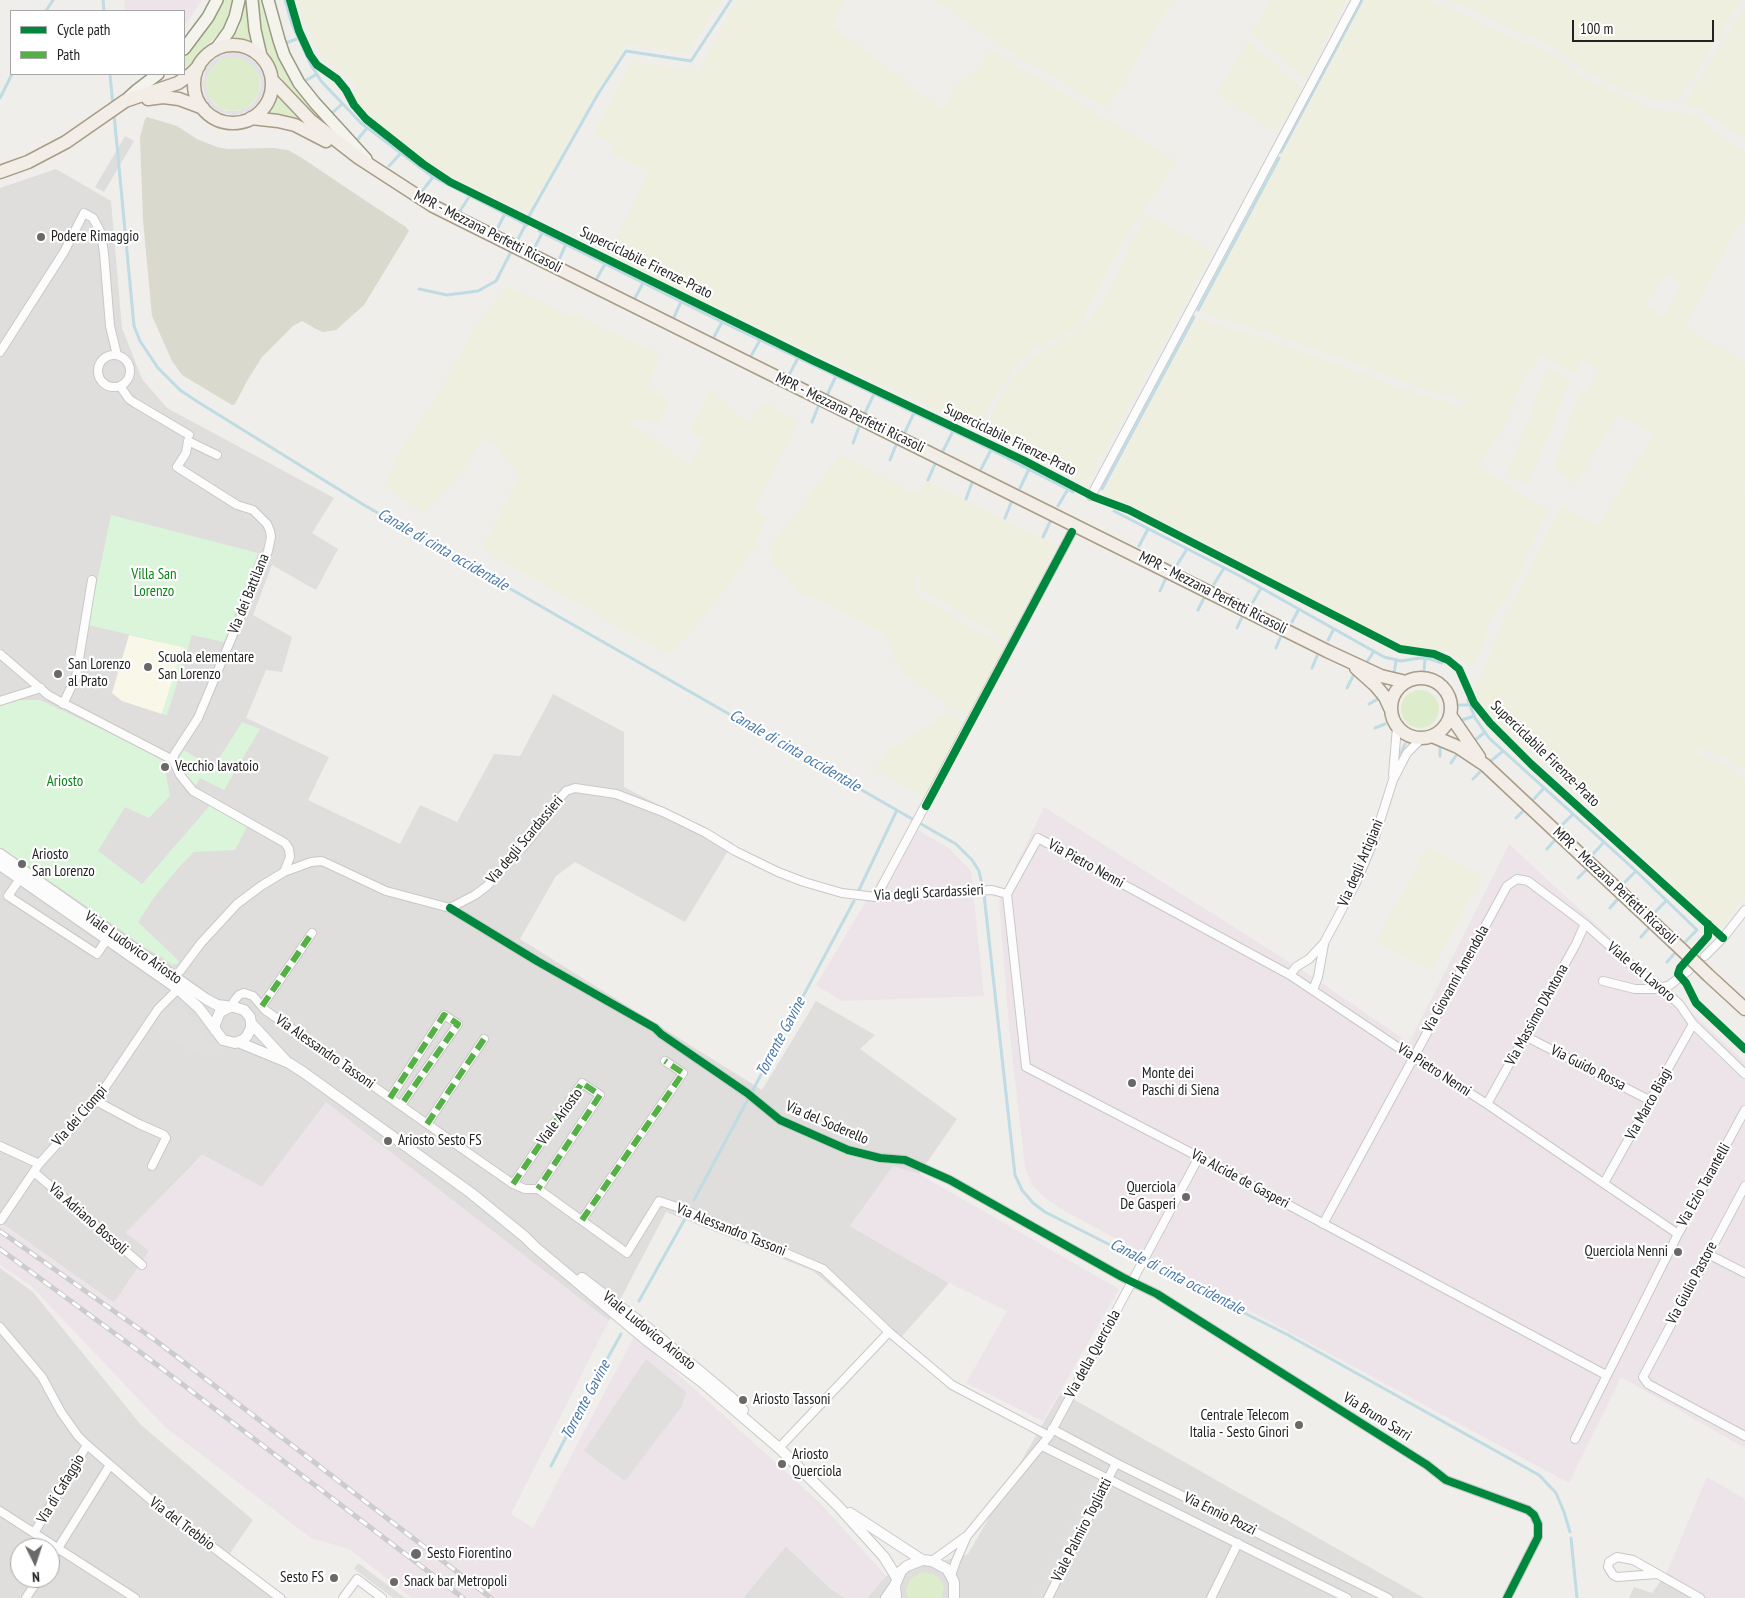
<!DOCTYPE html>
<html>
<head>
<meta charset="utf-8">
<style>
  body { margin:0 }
  #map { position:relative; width:1745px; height:1598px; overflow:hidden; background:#f0eeeb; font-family:"PT Sans Narrow",sans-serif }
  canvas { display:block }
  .legend { position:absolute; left:10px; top:10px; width:175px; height:65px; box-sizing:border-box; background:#fff; border:1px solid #a7a7a7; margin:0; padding:6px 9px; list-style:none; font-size:15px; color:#222 }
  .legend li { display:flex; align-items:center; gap:10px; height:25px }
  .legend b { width:25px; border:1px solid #a7a7a7 }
  .north { position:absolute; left:10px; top:1538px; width:50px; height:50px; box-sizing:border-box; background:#fff; border:1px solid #a7a7a7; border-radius:50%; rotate:176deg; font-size:14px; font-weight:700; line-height:20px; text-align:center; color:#222 }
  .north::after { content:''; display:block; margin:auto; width:18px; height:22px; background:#6a6968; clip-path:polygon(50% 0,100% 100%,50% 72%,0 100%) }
  .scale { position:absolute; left:1572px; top:20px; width:142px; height:22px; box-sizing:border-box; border:2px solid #222; border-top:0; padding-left:6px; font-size:15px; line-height:18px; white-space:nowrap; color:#222; -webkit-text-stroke:4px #fff; paint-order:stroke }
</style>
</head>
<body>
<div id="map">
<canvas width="1745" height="1598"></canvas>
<ul class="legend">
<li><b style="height:6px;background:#00873e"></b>Cycle path</li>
<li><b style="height:6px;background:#55b145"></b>Path</li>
</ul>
<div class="north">N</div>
<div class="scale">100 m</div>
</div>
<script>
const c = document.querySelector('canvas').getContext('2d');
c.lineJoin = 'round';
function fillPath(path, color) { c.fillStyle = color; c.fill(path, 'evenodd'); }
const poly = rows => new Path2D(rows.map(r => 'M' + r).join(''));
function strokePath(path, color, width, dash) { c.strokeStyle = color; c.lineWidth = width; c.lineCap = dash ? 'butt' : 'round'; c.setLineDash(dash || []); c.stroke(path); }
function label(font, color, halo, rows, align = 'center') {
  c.font = font + ' "PT Sans Narrow",sans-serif'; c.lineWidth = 4.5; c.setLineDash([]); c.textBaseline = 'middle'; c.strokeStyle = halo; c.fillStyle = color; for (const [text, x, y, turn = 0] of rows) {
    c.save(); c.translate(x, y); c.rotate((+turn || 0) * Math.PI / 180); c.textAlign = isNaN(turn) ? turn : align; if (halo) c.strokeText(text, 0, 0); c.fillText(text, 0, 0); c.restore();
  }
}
const residential = poly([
  [56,169,111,201,122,328,142,379,167,408,334,498,312,533,338,549,316,590,272,565,253,615,292,637,282,672,266,670,246,718,329,757,308,800,400,844,420,805,457,822,494,754,520,756,553,694,624,732,624,787,733,843,685,922,575,862,556,876,520,939,762,1090,816,1001,875,1035,860,1049,957,1119,919,1174,893,1167,850,1226,949,1283,897,1342,813,1271,666,1212,609,1321,326,1103,262,1187,202,1155,126,1233,150,1250,114,1303,0,1222,0,188],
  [0,1268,33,1292,141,1425,253,1520,228,1556,288,1598,0,1598],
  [20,1548,50,1548,50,1578,20,1578],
  [1061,1392,1424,1598,867,1598,886,1576,968,1554],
  [786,1546,831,1589,845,1598,743,1598],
  [1667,1572,1705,1598,1629,1598,1634,1587,1652,1593]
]);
const industrial = poly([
  [124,0,202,0,184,27,184,11,125,11],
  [1044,807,1316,979,1409,1043,1509,844,1745,1062,1745,1448,1621,1377,1569,1483,1061,1209,1044,1197,1032,1185,1025,1167,1009,1027,999,900],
  [911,826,950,849,971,871,984,996,842,1001,816,985],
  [326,1102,609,1321,511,1514,533,1528,635,1335,819,1502,886,1576,867,1598,845,1598,831,1589,786,1546,743,1598,412,1598,349,1549,311,1538,165,1427,31,1286,0,1265,0,1222,114,1303,149,1251,126,1232,203,1155,262,1187],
  [893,1166,919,1174,1119,1289,1043,1421,966,1383,1007,1311,949,1283,850,1226],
  [1707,1477,1745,1499,1745,1598,1705,1598,1667,1572]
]);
const education = poly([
  [129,635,183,647,162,714,122,701,112,693]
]);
const construction = poly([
  [147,117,177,126,197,139,217,147,228,149,273,148,288,150,302,158,372,205,406,227,409,231,364,305,336,330,323,332,316,329,302,321,293,326,262,357,247,381,235,404,232,405,182,375,172,361,152,316,143,220,140,137,145,119]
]);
const farmland = poly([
  [299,0,723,0,686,53,627,44,604,80,528,213,458,180,411,151,372,118,353,98,356,84,321,55,302,13],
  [736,0,845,0,832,26,881,62,918,93,941,108,961,81,975,72,990,49,1177,161,1123,241,1079,328,1032,350,999,388,979,430,672,287,609,255,649,171,610,153,614,144,594,134,630,61,699,71],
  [936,0,1173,0,1107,109,1001,46],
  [1271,0,1347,0,1305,80,1251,32],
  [1365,0,1431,0,1519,41,1545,50,1583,77,1650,108,1696,115,1729,142,1745,152,1745,222,1741,221,1687,325,1704,338,1745,362,1745,486,1734,482,1745,489,1745,770,1723,757,1699,748,1696,753,1724,765,1745,779,1745,897,1719,929,1669,884,1671,881,1653,866,1501,726,1479,702,1474,688,1490,656,1504,616,1525,580,1544,538,1562,506,1598,526,1653,435,1619,413,1575,485,1554,467,1575,403,1600,371,1583,361,1574,373,1542,355,1529,369,1504,425,1480,467,1532,501,1549,509,1531,546,1521,573,1488,625,1483,649,1471,667,1447,651,1413,649,1358,624,1131,505,1108,498,1104,491,1196,318,1271,341,1360,372,1387,384,1462,407,1468,400,1425,390,1360,365,1269,333,1199,312],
  [1668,272,1681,286,1662,316,1645,305],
  [1448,0,1741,0,1677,103,1646,98,1590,75,1549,45],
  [1745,5,1745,139,1699,109,1684,103],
  [1248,40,1304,90,1276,133,1216,93],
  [1147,215,1213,251,1087,484,984,432,1003,391,1034,356,1081,330,1110,291,1130,244],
  [507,286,568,315,573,314,659,354,649,387,669,401,658,424,625,419,691,466,703,439,689,432,710,389,746,422,765,402,799,421,754,509,767,518,754,549,715,604,669,655,482,549,519,474,503,458,499,447,483,439,461,475,423,513,384,486,393,465,417,424,431,407,473,329],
  [1548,367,1571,379,1529,484,1506,476],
  [839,455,918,495,927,481,1057,546,1007,641,921,589,919,569,914,578,917,595,1005,647,967,718,942,702,902,671,894,661,891,647,883,633,820,600,801,594,771,561,769,546,795,515],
  [948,712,965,724,926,798,874,769,888,751],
  [1428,846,1483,875,1431,971,1376,941]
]);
const grass = poly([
  [220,0,232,0,226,21,220,33,200,51,187,71,182,76,179,77,176,74,184,74,184,53,194,40],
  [245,0,248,0,252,42,234,37,240,26],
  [256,0,264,0,268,20,324,119,322,121,291,94,284,83,264,45,260,33],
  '206 84a27 27 0 1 1 54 0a27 27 0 1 1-54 0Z',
  [277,95,304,122,304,125,268,115,272,109],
  '1401 709a19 19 0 1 1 38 0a19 19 0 1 1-38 0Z',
  [923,1572,933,1574,940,1579,944,1587,942,1598,908,1598,906,1591,909,1581,913,1577]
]);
const park = poly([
  [111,515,258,553,224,642,192,635,167,715,162,714,183,647,88,625],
  [18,700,40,700,163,758,170,796,149,818,125,807,98,851,142,884,212,803,248,825,235,850,194,852,180,866,155,896,138,922,179,961,178,964,172,965,162,957,143,947,121,930,0,847,0,706],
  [242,722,260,729,224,790,200,778,194,788,185,782,177,760,184,750,213,768]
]);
const parking = poly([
  [166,1008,167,1010,177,1009,187,1011,196,1019,209,1043,228,1054,203,1057,156,1030,163,1019,157,1016,162,1009],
  [646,1359,686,1392,682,1406,625,1481,584,1451],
  [1091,1484,1098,1487,1066,1548,1060,1545],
  [1054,1557,1061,1561,1042,1598,1033,1598],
  [358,1563,405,1598,393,1598,354,1569],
  [1348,1581,1382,1598,1355,1598,1337,1589]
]);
const plaza = poly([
  [229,53,240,53,250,57,257,64,263,73,265,83,263,93,258,103,250,110,241,114,233,115,217,111,211,106,206,99,202,84,206,68,211,62,219,56],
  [231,57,243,59,253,66,259,76,261,82,260,89,255,101,251,105,239,111,225,111,214,104,210,99,206,86,206,80,211,69,220,60]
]);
const pier = poly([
  [125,136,134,141,104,192,95,187]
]);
const stream = poly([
  [103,0,104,11],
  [285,0,292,24,311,65,321,81,361,123,433,177,527,225],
  [46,11,53,0],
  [286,43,299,38],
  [110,74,113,106],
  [305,81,317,74],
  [0,98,12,74],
  [114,114,134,326,140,341,158,368,180,390,198,402,364,505,956,844,972,860,979,871,982,885],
  [331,114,342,104],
  [358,139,367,128],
  [1281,152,1362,0],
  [389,166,400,154],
  [423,190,433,177],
  [460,211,469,197],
  [529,216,598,94,626,51,691,61,731,0],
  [497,229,505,214],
  [539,231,722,322,976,442,1073,492],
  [516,243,526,224],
  [534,249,542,233],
  [559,260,566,244],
  [596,280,605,264],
  [419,289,447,295,478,291,496,281,513,248],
  [635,298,643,283],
  [1198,310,1279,158],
  [674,317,681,302],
  [714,337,722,322],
  [751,356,760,340],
  [789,375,798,358],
  [828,393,836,376],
  [865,413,874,394],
  [812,422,818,407],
  [905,432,914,413],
  [853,443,859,427],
  [943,451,953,431],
  [890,460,896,445],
  [981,469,991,450],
  [928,480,935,464],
  [1020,488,1029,469],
  [1102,489,1194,317],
  [966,499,972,483],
  [1058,506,1068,489],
  [1114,511,1240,576,1384,657,1401,661,1420,658,1430,659,1442,663],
  [1005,518,1011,503],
  [1043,537,1050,522],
  [1139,546,1148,529],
  [1177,565,1187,549],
  [1214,584,1224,568],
  [1160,591,1165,580],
  [1253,602,1261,588],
  [1198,610,1204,598],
  [1292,622,1299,609],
  [1237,628,1242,617],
  [1328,640,1334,629],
  [1276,648,1281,636],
  [1367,662,1374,651],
  [1312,668,1317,656],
  [1424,671,1425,659],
  [1394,673,1396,661],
  [1347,688,1353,676],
  [1468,700,1475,718,1489,738,1636,871,1697,930,1686,941],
  [1369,704,1378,699],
  [1459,705,1469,705],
  [1459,721,1474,716],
  [1375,728,1385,724],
  [1473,742,1485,732],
  [1440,746,1440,756],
  [1401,753,1405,744],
  [1492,760,1503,751],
  [1451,763,1457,754],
  [1473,779,1480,772],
  [1534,799,1544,788],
  [1516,818,1523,811],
  [1562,825,1573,814],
  [1547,849,1554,841],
  [1593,854,1604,842],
  [1578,878,1585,871],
  [1624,883,1636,871],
  [858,892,897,810],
  [984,894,1015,1175,1022,1190,1033,1203,1045,1212,1288,1335,1539,1475,1556,1493,1564,1512,1570,1532],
  [1610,908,1617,900],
  [1655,912,1666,901],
  [1641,937,1648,929],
  [1667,962,1674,954],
  [694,1200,854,901],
  [639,1301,686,1217],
  [551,1466,595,1381,621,1334],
  [1571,1538,1577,1598]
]);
const minor = poly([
  [0,352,64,252,84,213,93,218,101,233,104,253,110,326,117,355],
  '98 371a16 16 0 1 1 32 0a16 16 0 1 1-32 0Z',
  [120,386,129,399,135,403,189,435],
  [1091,496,1356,0],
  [0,654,48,695,59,701,173,760,180,775,193,791,285,843,289,849,290,857,284,872],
  [0,701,41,688],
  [63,704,76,677,92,580],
  [173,760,174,755,198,718,268,551,271,537,270,531,267,524,253,510,237,505,177,467,186,453,188,441,217,455],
  [1393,775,1397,727],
  [22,876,8,896,97,954,107,939],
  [1007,894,1026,1067,1199,1157,1606,1375],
  [1007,894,1038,838,1290,975,1399,1048,1487,1104,1678,1234],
  [876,897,1072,532],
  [450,908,537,961,655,1028,661,1034,747,1093,780,1120,848,1150,880,1158,905,1160,950,1180,1122,1277,1157,1294,1427,1465,1446,1480,1528,1510,1534,1515,1538,1524,1538,1537,1507,1598],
  [1705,956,1723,938,1745,910],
  [180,971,201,943,237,904,261,886,284,872,311,862,322,861,386,891,450,908,475,895,487,886,529,840,560,798,566,791,575,788,616,794,663,812,706,833,735,851,778,872,804,882,842,893,876,897,992,890,1007,894],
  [1290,975,1296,967,1309,959,1324,943,1356,883,1374,840,1393,780,1407,753,1421,739],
  [1603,981,1635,989,1656,989,1670,985,1689,970],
  [1313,990,1318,977,1324,944],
  [262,1006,312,933],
  [232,1007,234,1001,239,995,244,993,253,996,265,1010,275,1017,477,1159,513,1184,525,1189,538,1189,627,1253,659,1201,680,1208,823,1269,889,1332,779,1448],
  [1525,1036,1651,1101],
  [390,1098,444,1015,458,1024,401,1105],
  [96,1101,139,1124,164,1135,166,1138,152,1166],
  [1487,1104,1576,944,1585,924],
  [427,1124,484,1039],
  [0,1146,39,1164],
  [34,1172,142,1265],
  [1604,1183,1693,1024],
  [513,1184,582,1083,600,1095,538,1189],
  [1745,1186,1643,1377,1648,1384,1745,1436],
  [1,1220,39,1164,96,1101,158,1009,178,989],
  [582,1220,683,1073,665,1061],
  [1323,1224,1507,886,1517,879,1528,881,1585,924,1636,969,1662,988,1680,1005,1693,1024,1745,1074],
  [1708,1254,1745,1273],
  [0,1327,42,1377,61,1412,78,1436,87,1445,152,1501,280,1598],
  [889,1332,952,1385,1049,1436],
  [1052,1429,1116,1463,1388,1598],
  [1575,1439,1678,1234,1745,1110],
  [1042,1446,1347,1598],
  [0,1511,135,1598],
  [34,1533,87,1445],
  [50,1561,110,1465],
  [932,1561,965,1537],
  [1657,1574,1617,1577,1613,1575,1608,1567,1609,1562,1617,1557,1633,1560,1700,1598],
  [951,1576,956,1561,967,1536,1049,1436,1199,1157],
  [26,1598,39,1578],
  [343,1598,357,1579,382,1598],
  [1048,1598,1116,1463],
  [1211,1598,1238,1543]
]);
const tertiary = poly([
  [0,854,206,999,217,1005,234,1007,244,1010,250,1017,251,1023,251,1028,247,1036,243,1040,235,1043,223,1040,199,1008,178,989,0,865],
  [251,1023,286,1061],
  [215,1030,215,1024,220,1012,230,1007],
  [238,1042,289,1063,303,1072,471,1193,525,1237,535,1247,645,1339,702,1382,779,1448,838,1506,884,1557,897,1578],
  [582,1278,653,1332,733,1399,743,1410],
  [850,1513,922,1560],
  [886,1598,895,1585],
  [896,1598,895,1585,901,1571,907,1566,922,1560,932,1561,947,1569,954,1582,954,1598]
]);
const secondary = poly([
  [252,0,255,30,261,56],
  [268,0,279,40,284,55,299,83,315,103,366,159],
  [184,49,208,17,217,0],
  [216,49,229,31,235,17,239,0],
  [125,101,137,90,158,74]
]);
const primary = poly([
  '194 84a39 39 0 1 1 78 0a39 39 0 1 1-78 0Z',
  [272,80,310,120,359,158,433,206,1327,651,1381,676,1406,682],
  [148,99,163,97,179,99,203,108],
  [251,118,278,121,295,125,326,141],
  [0,172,28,162,66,142,125,101,178,83,191,74,199,66],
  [1356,668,1376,686,1385,697,1390,708],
  '1391 708a30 30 0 1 1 60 0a30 30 0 1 1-60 0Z',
  [1450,715,1479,757],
  [1432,736,1458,747,1485,765,1681,949],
  [1708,975,1745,1009]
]);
const rail = poly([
  [0,1231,155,1340,491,1598],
  [0,1249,144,1355,463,1598]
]);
const primaryBridge = poly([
  [1681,949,1708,975]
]);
const quiet = poly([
  [262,1006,312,933],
  [390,1098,444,1015,458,1024,401,1105],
  [427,1124,484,1039],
  [513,1184,582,1083,600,1095,538,1189],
  [582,1220,683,1073,665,1061]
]);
const cycleway = poly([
  [290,0,299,31,310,55,317,65,337,79,346,90,354,105,366,119,423,164,450,182,812,360,1023,460,1094,497,1129,510,1400,649,1434,654,1448,660,1459,669,1474,703,1490,723,1531,764,1723,938],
  [926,806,1072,532],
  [450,908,537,961,655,1028,661,1034,747,1093,780,1120,848,1150,880,1158,905,1160,950,1180,1122,1277,1157,1294,1427,1465,1446,1480,1528,1510,1534,1515,1538,1524,1538,1537,1507,1598],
  [1708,924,1708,936,1680,968,1678,974,1686,983,1696,1003,1745,1049]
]);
const markers = [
  [41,237,5,"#6a6968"],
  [148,667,5,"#6a6968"],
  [58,674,5,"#6a6968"],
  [165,767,5,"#6a6968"],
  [22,864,5,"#6a6968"],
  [1132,1083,5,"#6a6968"],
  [388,1141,5,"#6a6968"],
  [1186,1197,5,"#6a6968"],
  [1678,1252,5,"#6a6968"],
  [743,1400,5,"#6a6968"],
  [1299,1425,5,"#6a6968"],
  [782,1464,5,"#6a6968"],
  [416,1554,6,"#6a6968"],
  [334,1578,5,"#6a6968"],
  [394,1582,5,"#6a6968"]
];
const streetNames = [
  ["MPR - Mezzana Perfetti Ricasoli",488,232,27],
  ["Superciclabile Firenze-Prato",646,263,26],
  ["MPR - Mezzana Perfetti Ricasoli",850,413,26],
  ["Superciclabile Firenze-Prato",1010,440,26],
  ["MPR - Mezzana Perfetti Ricasoli",1213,593,27],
  ["Via dei Battilana",249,594,-68],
  ["Superciclabile Firenze-Prato",1545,754,44],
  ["Via degli Scardassieri",525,840,-50],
  ["Via degli Artigiani",1361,863,-67],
  ["Via Pietro Nenni",1086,864,29],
  ["MPR - Mezzana Perfetti Ricasoli",1615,886,43],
  ["Via degli Scardassieri",929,893,-3],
  ["Viale Ludovico Ariosto",133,948,35],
  ["Viale del Lavoro",1641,972,40],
  ["Via Giovanni Amendola",1456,979,-61],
  ["Via Massimo D'Antona",1537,1015,-61],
  ["Via Alessandro Tassoni",325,1052,35],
  ["Via Guido Rossa",1588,1068,27],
  ["Via Pietro Nenni",1434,1070,33],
  ["Via Marco Biagi",1649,1104,-61],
  ["Via dei Ciompi",80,1116,-49],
  ["Viale Ariosto",560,1117,-54],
  ["Via del Soderello",827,1123,23],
  ["Via Alcide de Gasperi",1240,1179,28],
  ["Via Ezio Tarantelli",1704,1185,-61],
  ["Via Adriano Bossoli",88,1219,41],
  ["Via Alessandro Tassoni",731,1230,22],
  ["Via Giulio Pastore",1692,1283,-62],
  ["Viale Ludovico Ariosto",649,1331,39],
  ["Via della Querciola",1093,1354,-61],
  ["Via Bruno Sarri",1377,1417,32],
  ["Via di Cafaggio",61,1489,-59],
  ["Via Ennio Pozzi",1220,1514,26],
  ["Via del Trebbio",182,1524,37],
  ["Viale Palmiro Togliatti",1082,1530,-63]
];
const poiNames = [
  ["Podere Rimaggio",51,237],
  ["Scuola elementare",158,658],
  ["San Lorenzo",158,675],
  ["San Lorenzo",68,665],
  ["al Prato",68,682],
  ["Vecchio lavatoio",175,767],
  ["Ariosto",32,855],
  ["San Lorenzo",32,872],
  ["Monte dei",1142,1074],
  ["Paschi di Siena",1142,1091],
  ["Ariosto Sesto FS",398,1141],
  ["Querciola",1176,1188,"right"],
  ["De Gasperi",1176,1205,"right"],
  ["Querciola Nenni",1668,1252,"right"],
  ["Ariosto Tassoni",753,1400],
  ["Centrale Telecom",1289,1416,"right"],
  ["Italia - Sesto Ginori",1289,1433,"right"],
  ["Ariosto",792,1455],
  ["Querciola",792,1472],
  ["Sesto Fiorentino",427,1554],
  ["Sesto FS",324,1578,"right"],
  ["Snack bar Metropoli",404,1582]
];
const parkNames = [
  ["Villa San",154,575],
  ["Lorenzo",154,592],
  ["Ariosto",65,782]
];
const waterNames = [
  ["Canale di cinta occidentale",443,550,30],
  ["Canale di cinta occidentale",795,751,30],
  ["Torrente Gavine",781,1037,-62],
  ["Canale di cinta occidentale",1177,1277,27],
  ["Torrente Gavine",586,1400,-62]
];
fillPath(residential, '#dfdedc');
fillPath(industrial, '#ede4e9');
fillPath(education, '#f8f7e8');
fillPath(construction, '#d9d9cd');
fillPath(farmland, '#efefdf');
fillPath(grass, '#ddeccb');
fillPath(park, '#daf5da');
fillPath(parking, '#e0dfde');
fillPath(plaza, '#e2e1e5');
fillPath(pier, '#dedddd');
strokePath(stream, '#bfdbe3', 3);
strokePath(minor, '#c9c8c7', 10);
strokePath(tertiary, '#c9c8c7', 12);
strokePath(secondary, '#999a82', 14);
strokePath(primary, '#a79c86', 15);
strokePath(minor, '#fdfcfc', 8);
strokePath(tertiary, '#fdfcfc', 10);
strokePath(secondary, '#f4f4ed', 11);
strokePath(primary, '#f3ede7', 12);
strokePath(rail, '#ccc', 5);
strokePath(rail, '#fff', 3, [9]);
strokePath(primaryBridge, '#a79c86', 15, []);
strokePath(primaryBridge, '#f3ede7', 12);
strokePath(quiet, '#55b145', 6, [12, 6]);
strokePath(cycleway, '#00873e', 8);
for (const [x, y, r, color] of markers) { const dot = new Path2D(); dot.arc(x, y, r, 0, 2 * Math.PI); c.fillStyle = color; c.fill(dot); strokePath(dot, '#fff', 2); }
label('15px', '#222', '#fff', streetNames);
label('15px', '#222', '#fff', poiNames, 'left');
label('15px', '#0c8416', '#fff', parkNames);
label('italic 16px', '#4a7aab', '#fff', waterNames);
</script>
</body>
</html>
